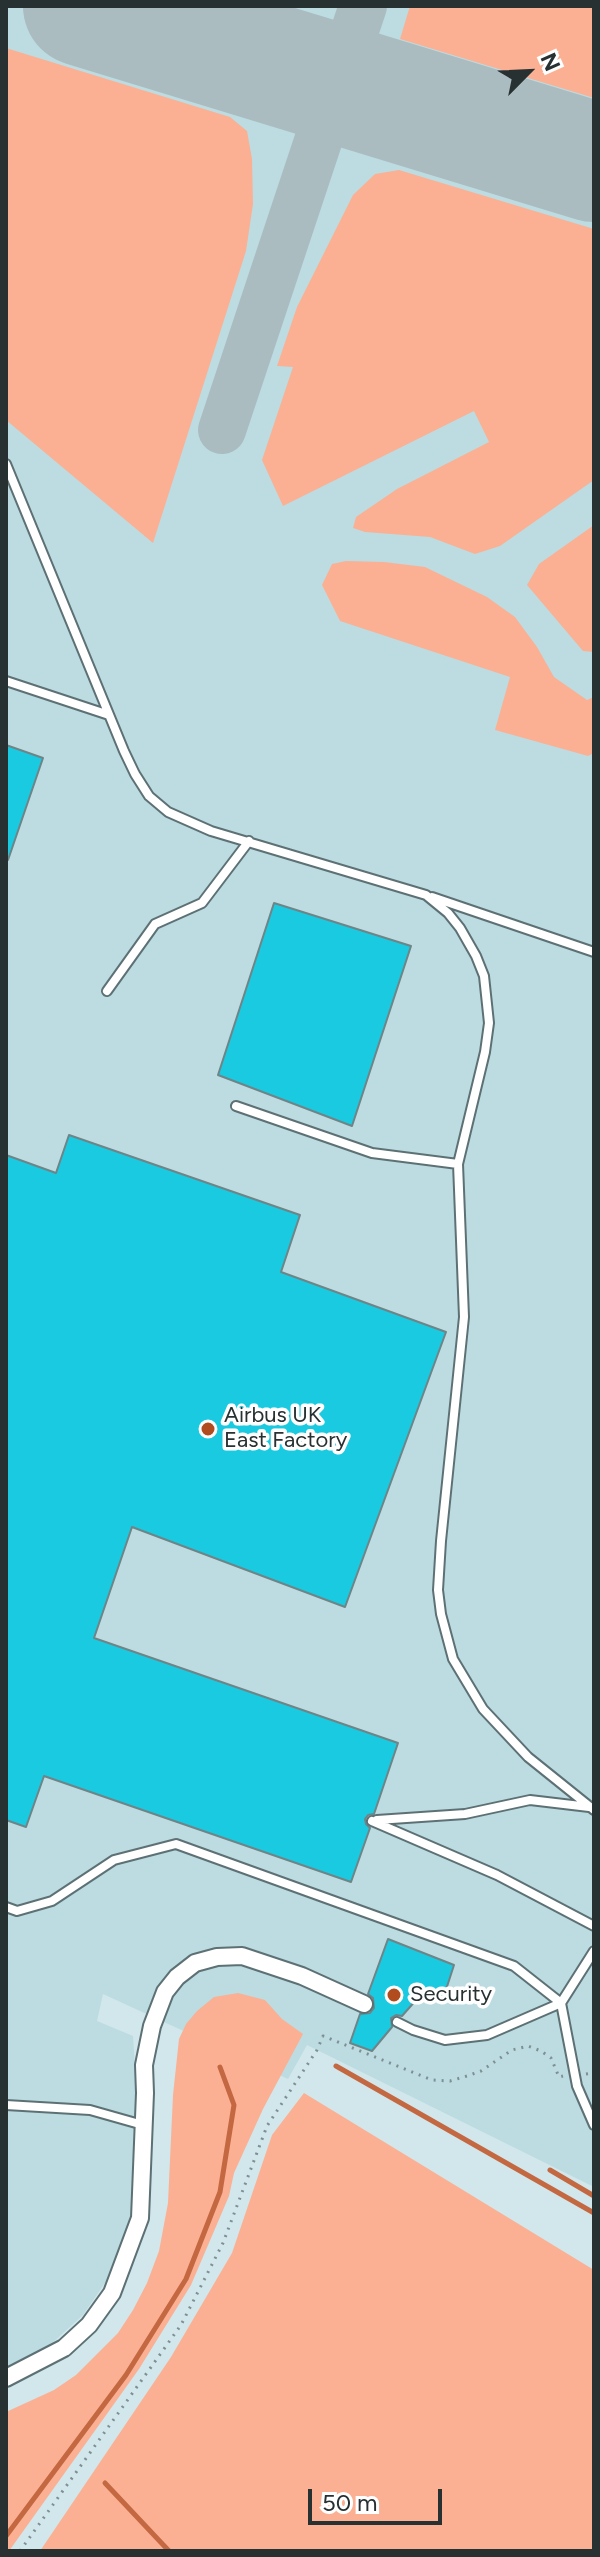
<!DOCTYPE html>
<html>
<head>
<meta charset="utf-8">
<style>
  body { margin:0 }
  #map { position:relative; width:600px; height:2557px; overflow:hidden; background:#d1e7eb; font-family:Figtree,sans-serif }
  canvas { display:block }
  .frame { position:absolute; inset:0; border:8px solid #283132; pointer-events:none }
  .north { position:absolute; left:488px; top:32px; width:80px; height:80px; -webkit-text-stroke:6px #fff; paint-order:stroke; rotate:66deg; font-size:22px; font-weight:700; line-height:32px; text-align:center; color:#283132 }
  .north::after { content:''; display:block; margin:auto; width:28px; height:36px; background:#283132; clip-path:polygon(50% 0,100% 100%,50% 72%,0 100%) }
  .scale { position:absolute; left:308px; top:2489px; width:134px; height:36px; box-sizing:border-box; border:4px solid #283132; border-top:0; padding-left:10px; font-size:24px; line-height:28px; white-space:nowrap; color:#283132; -webkit-text-stroke:6px #fff; paint-order:stroke }
</style>
</head>
<body>
<div id="map">
<canvas width="600" height="2557"></canvas>
<div class="frame"></div>
<div class="north">N</div>
<div class="scale">50 m</div>
</div>
<script>
const c = document.querySelector('canvas').getContext('2d');
c.lineJoin = 'round';
function fillPath(path, color) { c.fillStyle = color; c.fill(path, 'evenodd'); }
const poly = rows => new Path2D(rows.map(r => 'M' + r).join(''));
function strokePath(path, color, width, dash) { c.strokeStyle = color; c.lineWidth = width; c.lineCap = dash ? 'butt' : 'round'; c.setLineDash(dash || []); c.stroke(path); }
function label(font, color, halo, rows, align = 'center') {
  c.font = font + ' Figtree,sans-serif'; c.lineWidth = 7; c.setLineDash([]); c.textBaseline = 'middle'; c.strokeStyle = halo; c.fillStyle = color; for (const [text, x, y, turn = 0] of rows) {
    c.save(); c.translate(x, y); c.rotate((+turn || 0) * Math.PI / 180); c.textAlign = isNaN(turn) ? turn : align; if (halo) c.strokeText(text, 0, 0); c.fillText(text, 0, 0); c.restore();
  }
}
const built = poly([
  [6,6,594,6,594,2187,307,2045,288,2079,103,1994,97,2021,133,2036,139,2128,135,2194,125,2239,111,2274,83,2315,51,2344,6,2367]
]);
const green = poly([
  [410,6,594,6,594,98,400,39],
  [6,48,230,117,247,131,252,159,253,204,246,251,153,543,6,420],
  [399,170,594,229,594,480,500,546,475,554,430,537,365,532,353,528,356,517,397,489,489,442,474,411,283,506,262,460,293,367,277,366,297,307,353,195,375,174],
  [594,525,594,652,583,651,527,585,539,564],
  [346,561,384,562,425,567,487,597,515,617,537,647,554,677,587,700,594,697,594,753,588,756,495,730,510,677,340,621,322,585,332,564],
  [238,1993,265,2000,282,2019,303,2034,263,2109,234,2173,229,2196,191,2285,139,2369,9,2551,6,2551,6,2412,54,2390,76,2375,118,2333,133,2310,147,2283,159,2251,168,2203,173,2095,179,2039,186,2024,197,2011,214,1997],
  [304,2093,594,2270,594,2551,40,2551,171,2357,232,2253,272,2135]
]);
const stream = poly([
  [336,2066,594,2213],
  [550,2170,594,2196],
  [105,2483,169,2551],
  [6,2536,126,2375,186,2279,220,2192,234,2105,220,2067]
]);
const taxiway = poly([
  [222,430,363,6]
]);
const runway = poly([
  [83,6,594,162]
]);
const building = poly([
  [6,745,43,758,8,860,6,860,6,745],
  [274,903,411,946,352,1126,218,1075,274,903],
  [69,1135,300,1215,281,1272,446,1332,345,1607,132,1527,94,1638,398,1743,374,1814,368,1815,365,1819,366,1824,370,1828,351,1882,44,1776,26,1827,6,1820,6,1155,56,1173,69,1135],
  [388,1939,454,1965,443,1999,424,1991,402,2016,396,2015,391,2018,392,2027,372,2051,350,2043,360,2014,370,2013,374,2008,373,1998,368,1994,388,1939]
]);
const path = poly([
  [586,2074,593,2073,594,2075],
  [20,2551,181,2325,223,2243,267,2126,317,2050,323,2036,432,2080,450,2081,467,2076,481,2071,512,2050,528,2046,541,2051,551,2058,559,2077,563,2076]
]);
const lane = poly([
  [6,464,124,751,135,774,149,796,168,812,211,831,426,895,448,913,460,928,476,956,484,976,489,1023,485,1052,458,1164,464,1317,441,1541,438,1590,441,1614,453,1659,483,1709,528,1757,594,1810],
  [6,681,109,715],
  [432,897,594,952],
  [107,991,155,924,202,903,249,841],
  [236,1106,372,1153,458,1164],
  [377,1820,465,1814,530,1800,589,1807],
  [372,1821,497,1875,594,1926],
  [6,1907,17,1911,52,1901,114,1860,176,1844,514,1966,561,2003,577,2086,594,2125],
  [397,2022,413,2030,445,2040,487,2035,561,2003,594,1951],
  [6,2105,90,2110,143,2125]
]);
const street = poly([
  [6,2378,64,2348,89,2325,112,2293,140,2218,145,2093,144,2065,152,2026,165,1992,177,1977,195,1963,217,1957,242,1956,302,1976,364,2004]
]);
const markers = [
  [208,1429,8,"#b14c1e"],
  [394,1995,8,"#b14c1e"]
];
const poiNames = [
  ["Airbus UK",224,1416],
  ["East Factory",224,1441],
  ["Security",410,1995]
];
fillPath(built, '#bcdce2');
fillPath(green, '#fbb093');
strokePath(stream, '#c46842', 5);
strokePath(taxiway, '#aabcc0', 48);
strokePath(runway, '#aabcc0', 120);
fillPath(building, '#1acae0');
strokePath(building, '#6f8487', 2);
strokePath(lane, '#5d7175', 12);
strokePath(street, '#5d7175', 20);
strokePath(path, '#7f8f92', 3, [2, 6]);
strokePath(lane, '#fff', 8);
strokePath(street, '#fff', 16);
for (const [x, y, r, color] of markers) { const dot = new Path2D(); dot.arc(x, y, r, 0, 2 * Math.PI); c.fillStyle = color; c.fill(dot); strokePath(dot, '#fff', 3); }
label('22px', '#283132', '#fff', poiNames, 'left');
</script>
</body>
</html>
